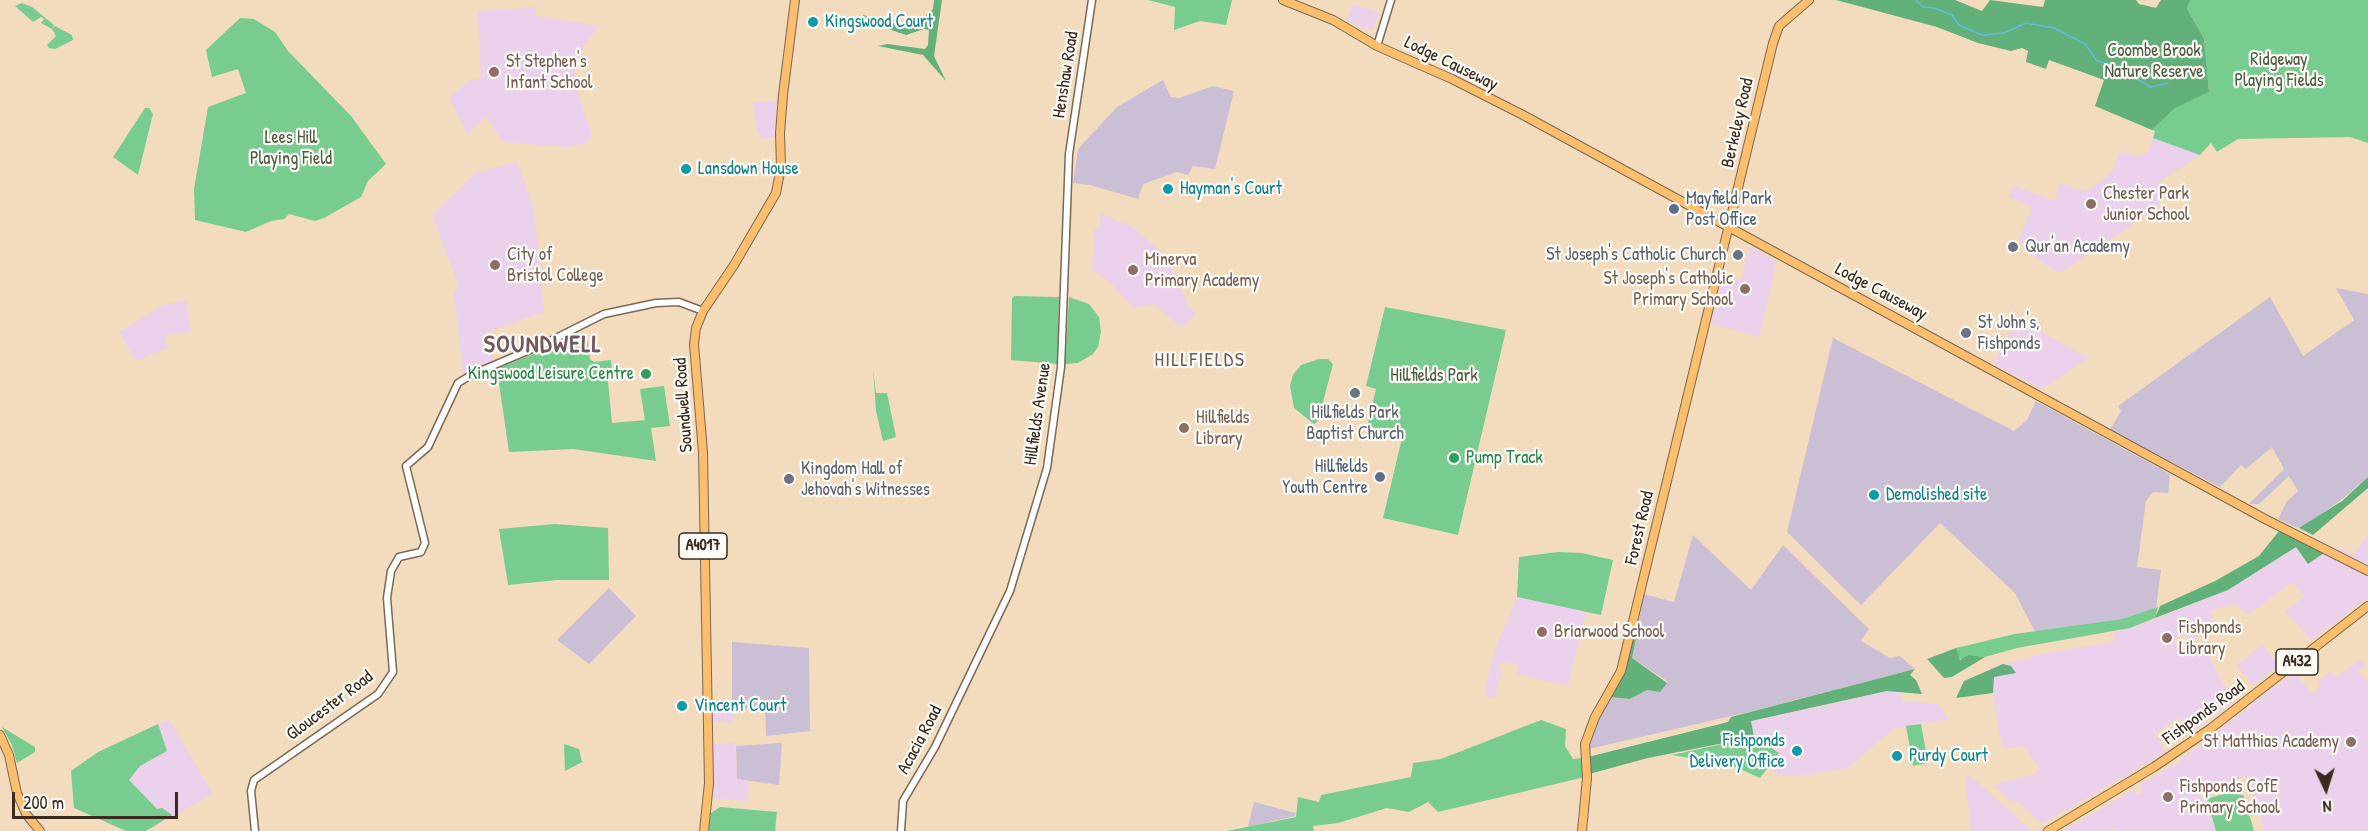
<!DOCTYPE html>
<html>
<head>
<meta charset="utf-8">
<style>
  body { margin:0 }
  #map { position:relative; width:2368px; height:831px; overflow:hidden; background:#f3dcbe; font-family:"Patrick Hand",sans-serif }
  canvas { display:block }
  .north { position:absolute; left:2296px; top:759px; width:60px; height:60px; -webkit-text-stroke:4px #fdfcf7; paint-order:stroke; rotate:176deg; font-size:16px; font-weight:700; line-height:24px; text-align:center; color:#3b2a1e }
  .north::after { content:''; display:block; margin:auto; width:21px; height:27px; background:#3b2a1e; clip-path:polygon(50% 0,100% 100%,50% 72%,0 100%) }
  .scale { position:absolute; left:12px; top:792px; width:166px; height:27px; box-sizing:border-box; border:3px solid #3b2a1e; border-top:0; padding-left:8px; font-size:18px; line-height:21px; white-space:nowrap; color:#3b2a1e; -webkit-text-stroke:4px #fdfcf7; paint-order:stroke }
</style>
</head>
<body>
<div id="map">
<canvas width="2368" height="831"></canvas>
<div class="north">N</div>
<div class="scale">200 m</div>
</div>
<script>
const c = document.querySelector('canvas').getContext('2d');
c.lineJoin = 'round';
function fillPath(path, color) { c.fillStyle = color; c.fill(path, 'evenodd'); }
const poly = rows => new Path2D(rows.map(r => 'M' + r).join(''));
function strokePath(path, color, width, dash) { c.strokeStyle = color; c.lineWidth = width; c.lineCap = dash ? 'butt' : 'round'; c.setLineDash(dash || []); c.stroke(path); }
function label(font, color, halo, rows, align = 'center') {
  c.font = font + ' "Patrick Hand",sans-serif'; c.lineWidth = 4.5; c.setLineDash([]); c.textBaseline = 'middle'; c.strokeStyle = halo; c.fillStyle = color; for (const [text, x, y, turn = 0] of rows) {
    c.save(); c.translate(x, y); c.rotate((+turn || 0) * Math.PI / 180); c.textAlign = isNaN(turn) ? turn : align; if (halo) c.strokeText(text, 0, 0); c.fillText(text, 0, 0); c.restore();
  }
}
const built = poly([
  [1354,4,1379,13,1373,30,1368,30,1346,20],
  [535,7,536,16,600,26,585,43,575,72,575,84,592,135,590,140,583,144,568,147,503,142,486,117,467,134,449,97,471,80,481,78,478,11],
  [753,101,777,101,775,137,762,139,756,127],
  [2153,138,2200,155,2158,183,2166,196,2144,217,2060,273,2024,251,2019,239,2032,207,2009,197,2014,185,2054,201,2061,183,2083,191,2093,187,2112,172,2120,152,2139,156,2149,151],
  [517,162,534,209,544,312,485,333,494,360,463,375,454,293,459,287,432,215,475,173],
  [1100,213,1133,227,1162,253,1174,271,1189,307,1196,315,1181,327,1153,304,1133,308,1109,281,1092,270,1094,229,1100,228],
  [1750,246,1777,261,1759,337,1711,324,1723,276,1741,280],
  [186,300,191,332,165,335,168,348,136,361,119,332,163,305],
  [2018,319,2088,358,2042,389,1993,364],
  [2368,534,2368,598,2311,640,2285,611,2304,597,2292,582,2248,615,2236,604,2211,610,2213,624,2192,642,2182,633,2174,639,2179,656,2208,653,2232,703,2193,731,2186,728,2179,717,2155,734,2166,752,2042,824,2017,801,2011,801,1995,787,2000,782,2031,776,2040,770,2024,746,2004,749,1998,728,1990,668,2038,655,2114,641,2113,631,2143,624,2228,590,2302,543,2328,555,2338,547,2354,555],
  [1558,552,1582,553,1613,560,1601,615,1586,612,1568,686,1517,674,1518,665,1501,662,1498,669,1502,671,1495,698,1484,695,1495,649,1517,597,1519,557],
  [2262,645,2279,665,2253,686,2237,665],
  [2361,659,2365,665,2357,672,2368,680,2368,831,2264,831,2248,776,2214,787,2204,786,2202,781,2194,784,2198,795,2204,799,2233,791,2241,792,2254,831,2117,831,2115,826,2112,831,2063,831,2134,789,2137,795,2142,792,2140,784,2175,764,2294,672,2312,694,2320,685,2318,681,2331,671,2337,677],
  [1889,691,1903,693,1902,701,1938,704,1949,719,1893,729,1848,768,1806,775,1780,776,1769,767,1779,752,1754,737,1751,721],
  [732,703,733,723,712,721,712,704],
  [169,720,213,794,146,831,126,831,74,808,71,771,98,752],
  [735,743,737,779,749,781,747,801,713,798,714,744],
  [1965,775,1972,777,2032,831,1971,831]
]);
const industrial = poly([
  [1163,80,1171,97,1179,98,1213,86,1234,91,1215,169,1193,166,1188,175,1177,172,1143,184,1138,199,1090,185,1073,183,1078,149,1088,138,1117,107],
  [2336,288,2368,294,2368,477,2341,500,2307,524,2298,528,2278,519,2287,501,2298,491,2289,476,2259,504,2249,504,2284,469,2272,447,2246,469,2241,465,2220,487,2110,430,2121,411,2118,406,2270,297,2303,356,2354,320],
  [1833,338,2014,431,2027,420,2036,401,2170,474,2168,493,2153,492,2146,501,2137,567,2161,570,2156,608,2122,619,2035,632,2015,593,1940,523,1861,605,1787,532],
  [1693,535,1751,590,1783,545,1869,629,1861,641,1890,658,1900,656,1915,669,1753,711,1589,749,1588,741,1610,697,1630,699,1647,690,1660,692,1667,681,1632,658,1644,594,1674,602],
  [609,588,636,616,589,664,557,640],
  [732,642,809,648,810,731,766,736,765,708,732,709],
  [782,743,779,785,737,779,736,746],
  [1254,802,1296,813,1295,816,1248,827]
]);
const green = poly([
  [1148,0,1232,0,1226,25,1200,21,1174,30,1175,7],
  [2190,0,2368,0,2368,143,2350,137,2238,139,2217,152,2211,143,2200,155,2153,138,2155,131,2152,130,2174,109,2209,92,2204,38,2187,9],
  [22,3,32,7,54,25,52,29,55,26,72,35,73,40,55,49,49,48,47,45,56,36,52,29,41,23,44,19,41,17,33,22,15,6],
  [240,18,254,19,275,32,288,51,351,116,386,164,368,181,361,197,324,218,315,221,289,214,284,219,271,221,246,232,195,220,194,189,208,107,246,93,238,69,212,77,206,50],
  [145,108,149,108,153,114,138,175,113,157],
  [1014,296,1059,297,1057,364,1011,360,1012,298],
  [1069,297,1089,304,1099,317,1101,332,1098,347,1093,354,1078,363,1065,364],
  [1385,307,1506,330,1458,535,1383,518,1403,434,1367,426,1376,389,1366,386],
  [577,332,581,339,587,339,590,359,594,362,611,360,612,371,607,371,612,423,645,420,640,389,664,386,670,426,651,428,656,461,573,449,509,452,497,369,550,347],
  [1319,359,1328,359,1333,364,1318,421,1314,424,1294,408,1290,386,1293,375,1301,365],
  [873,369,876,393,887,393,896,437,883,441,876,411],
  [555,524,608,528,609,580,557,580,508,585,499,529],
  [1558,552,1582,553,1613,560,1601,615,1517,597,1519,557],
  [2158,607,2155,618,2130,628,2017,648,1985,657,1970,655,1962,660,1957,656,1956,648,2015,634,2122,619],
  [1541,720,1566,729,1565,746,1573,759,1583,758,1585,777,1438,812,1428,802,1409,812,1387,808,1338,823,1313,826,1314,831,1227,831,1296,817,1298,797,1319,802,1321,795,1411,777,1413,763,1441,759],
  [158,724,167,751,140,766,129,780,157,809,162,808,172,815,146,831,126,831,74,808,71,771,98,752],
  [1921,724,1928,763,1913,766,1906,726],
  [2,727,35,747,35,752,17,763,12,745],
  [1754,737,1779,753,1760,778,1731,765,1672,755],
  [564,744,579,749,582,762,565,771],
  [2233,791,2244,796,2254,831,2216,831,2207,799],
  [720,807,777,812,775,831,708,831,711,813]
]);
const forest = poly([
  [934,0,942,0,934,56,946,81,923,55,878,46,887,44,925,49,928,45,929,30,924,29,906,35,861,20,863,15,911,28,933,9],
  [1836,0,1955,0,1982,11,1990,0,2043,7,2045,0,2136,0,2139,4,2156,8,2161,0,2190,0,2187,9,2204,38,2209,92,2174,109,2152,130,2095,106,2104,80,2049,60,2046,69,2026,62,2028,51,2022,48,2011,51,1978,43,1937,27],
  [2368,477,2368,488,2313,535,2299,528,2342,501],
  [2279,531,2324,553,2308,564,2296,547,2228,590,2155,618,2160,606,2215,581,2259,556],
  [1640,619,1632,658,1667,683,1660,692,1647,690,1630,699,1610,697,1621,679],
  [1956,648,1960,660,1969,655,1985,657,1952,677,1944,678,1927,659],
  [2003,664,2011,666,2016,673,1994,677,1993,693,1956,698,1964,681],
  [1915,669,1910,675,1916,680,1922,694,1887,691,1751,721,1754,737,1648,758,1589,774,1588,757,1728,722,1731,717]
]);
const stream = poly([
  [1916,0,1923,7,1934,8,1952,15,1959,25,1982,35,2004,33,2026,23,2054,28,2085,44,2097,61,2111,65,2151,87,2168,83]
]);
const minor = poly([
  [1377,46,1391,0],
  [255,831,251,791,254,780,378,694,393,672,387,598,391,571,399,557,421,552,425,543,406,466,428,447,458,383,471,375,546,343,604,314,656,303,679,302,703,311],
  [901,831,903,801,935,747,1010,591,1047,468,1061,367,1069,154,1092,0]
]);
const major = poly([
  [1283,0,1333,20,1377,46,1452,79,1523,115,2265,519,2368,571],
  [0,735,9,755,17,793,26,814,40,831],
  [704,831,709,783,703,452,694,344,696,328,703,311,734,265,776,193,781,167,780,133,783,95,795,0],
  [1582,831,1587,778,1585,744,1595,717,1621,671,1773,43,1779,26,1809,0],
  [2048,831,2154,767,2210,729,2368,606]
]);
const markers = [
  [813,22,6,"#0f9aa8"],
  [494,72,6,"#8d6e63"],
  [686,169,6,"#0f9aa8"],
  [1168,189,6,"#0f9aa8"],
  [2091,204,6,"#8d6e63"],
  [1674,209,6,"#5c6f8a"],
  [2013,247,6,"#6b7280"],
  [1738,255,6,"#6b7280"],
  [495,265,6,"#8d6e63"],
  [1133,270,6,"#8d6e63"],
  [1745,289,6,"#8d6e63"],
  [1966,333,6,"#6b7280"],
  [646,374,6,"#2e9e5b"],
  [1355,393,6,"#6b7280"],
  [1184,428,6,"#8d6e63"],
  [1454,458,6,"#2e9e5b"],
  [1380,477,6,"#5c6f8a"],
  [789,479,6,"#6b7280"],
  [1874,495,6,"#0f9aa8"],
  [1542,632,6,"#8d6e63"],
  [2167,638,6,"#8d6e63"],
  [682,706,6,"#0f9aa8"],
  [2351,742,6,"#8d6e63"],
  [1797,751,6,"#0f9aa8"],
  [1897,756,6,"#0f9aa8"],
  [2168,797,6,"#8d6e63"]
];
const shields = [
  [703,546,48],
  [2297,662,42]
];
const shieldNames = [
  ["A4017",703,546],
  ["A432",2297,662]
];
const cultureNames = [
  ["Kingswood Court",825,22],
  ["Lansdown House",698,169],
  ["Hayman's Court",1180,189],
  ["Demolished site",1886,495],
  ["Vincent Court",694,706],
  ["Fishponds",1785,741,"right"],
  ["Delivery Office",1785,762,"right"],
  ["Purdy Court",1909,756]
];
const parkNames = [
  ["Coombe Brook",2154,51],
  ["Nature Reserve",2154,72],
  ["Ridgeway",2279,60],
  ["Playing Fields",2279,81],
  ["Lees Hill",291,138],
  ["Playing Field",291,159],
  ["Hillfields Park",1434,376]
];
const educationNames = [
  ["St Stephen's",506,62],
  ["Infant School",506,83],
  ["Chester Park",2103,194],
  ["Junior School",2103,215],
  ["City of",507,255],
  ["Bristol College",507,276],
  ["Minerva",1145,260],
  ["Primary Academy",1145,281],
  ["St Joseph's Catholic",1733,279,"right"],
  ["Primary School",1733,300,"right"],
  ["Hillfields",1196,418],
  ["Library",1196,439],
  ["Fishponds",2179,628],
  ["Library",2179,649],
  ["Briarwood School",1554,632],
  ["St Matthias Academy",2339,742,"right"],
  ["Fishponds CofE",2180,787],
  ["Primary School",2180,808]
];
const streetNames = [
  ["Lodge Causeway",1451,64,26],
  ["Henshaw Road",1066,75,-81],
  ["Berkeley Road",1738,123,-77],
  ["Lodge Causeway",1881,292,28],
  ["Soundwell Road",684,405,-94],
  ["Hillfields Avenue",1038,414,-82],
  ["Forest Road",1640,528,-77],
  ["Gloucester Road",330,706,-37],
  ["Fishponds Road",2204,713,-36],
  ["Acacia Road",920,740,-62]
];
const serviceNames = [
  ["Mayfield Park",1686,199],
  ["Post Office",1686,220],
  ["Hillfields",1368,467,"right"],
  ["Youth Centre",1368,488,"right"]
];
const worshipNames = [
  ["Qur'an Academy",2025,247],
  ["St Joseph's Catholic Church",1726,255,"right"],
  ["St John's,",1978,323],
  ["Fishponds",1978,344],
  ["Hillfields Park",1355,413,"center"],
  ["Baptist Church",1355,434,"center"],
  ["Kingdom Hall of",801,469],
  ["Jehovah's Witnesses",801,490]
];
const leisureNames = [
  ["Kingswood Leisure Centre",634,374],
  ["Pump Track",1466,458,"left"]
];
const neighbourhoodNames = [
  ["HILLFIELDS",1200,361]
];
const districtNames = [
  ["SOUNDWELL",543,346]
];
fillPath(built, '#ebd1eb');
fillPath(industrial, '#cbbfd5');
fillPath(green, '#78cc90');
fillPath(forest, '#62b07a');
strokePath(stream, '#63bae0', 1.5);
strokePath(minor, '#7b6856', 9);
strokePath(major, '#7b6856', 10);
strokePath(minor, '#fff', 6);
strokePath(major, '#fabe6d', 8);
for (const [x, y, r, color] of markers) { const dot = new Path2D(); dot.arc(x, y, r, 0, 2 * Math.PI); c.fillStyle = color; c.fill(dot); strokePath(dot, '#fdfcf7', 2); }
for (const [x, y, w] of shields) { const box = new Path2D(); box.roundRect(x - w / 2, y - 13, w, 26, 4.5); c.fillStyle = '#fdfcf7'; c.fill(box); strokePath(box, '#3b2a1e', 1.5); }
label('bold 16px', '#3b2a1e', null, shieldNames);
label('18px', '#0d838f', '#fdfcf7', cultureNames, 'left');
label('18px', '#4d5b40', '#fdfcf7', parkNames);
label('18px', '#785e54', '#fdfcf7', educationNames, 'left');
label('18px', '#3b2a1e', '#fdfcf7', streetNames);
label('18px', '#4e5e75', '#fdfcf7', serviceNames, 'left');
label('18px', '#5b616d', '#fdfcf7', worshipNames, 'left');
label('18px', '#27864d', '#fdfcf7', leisureNames, 'right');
c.letterSpacing = '1.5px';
label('20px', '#735860', '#fdfcf7', neighbourhoodNames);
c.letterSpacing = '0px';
c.letterSpacing = '1.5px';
label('bold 24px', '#735860', '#fdfcf7', districtNames);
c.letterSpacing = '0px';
</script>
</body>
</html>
